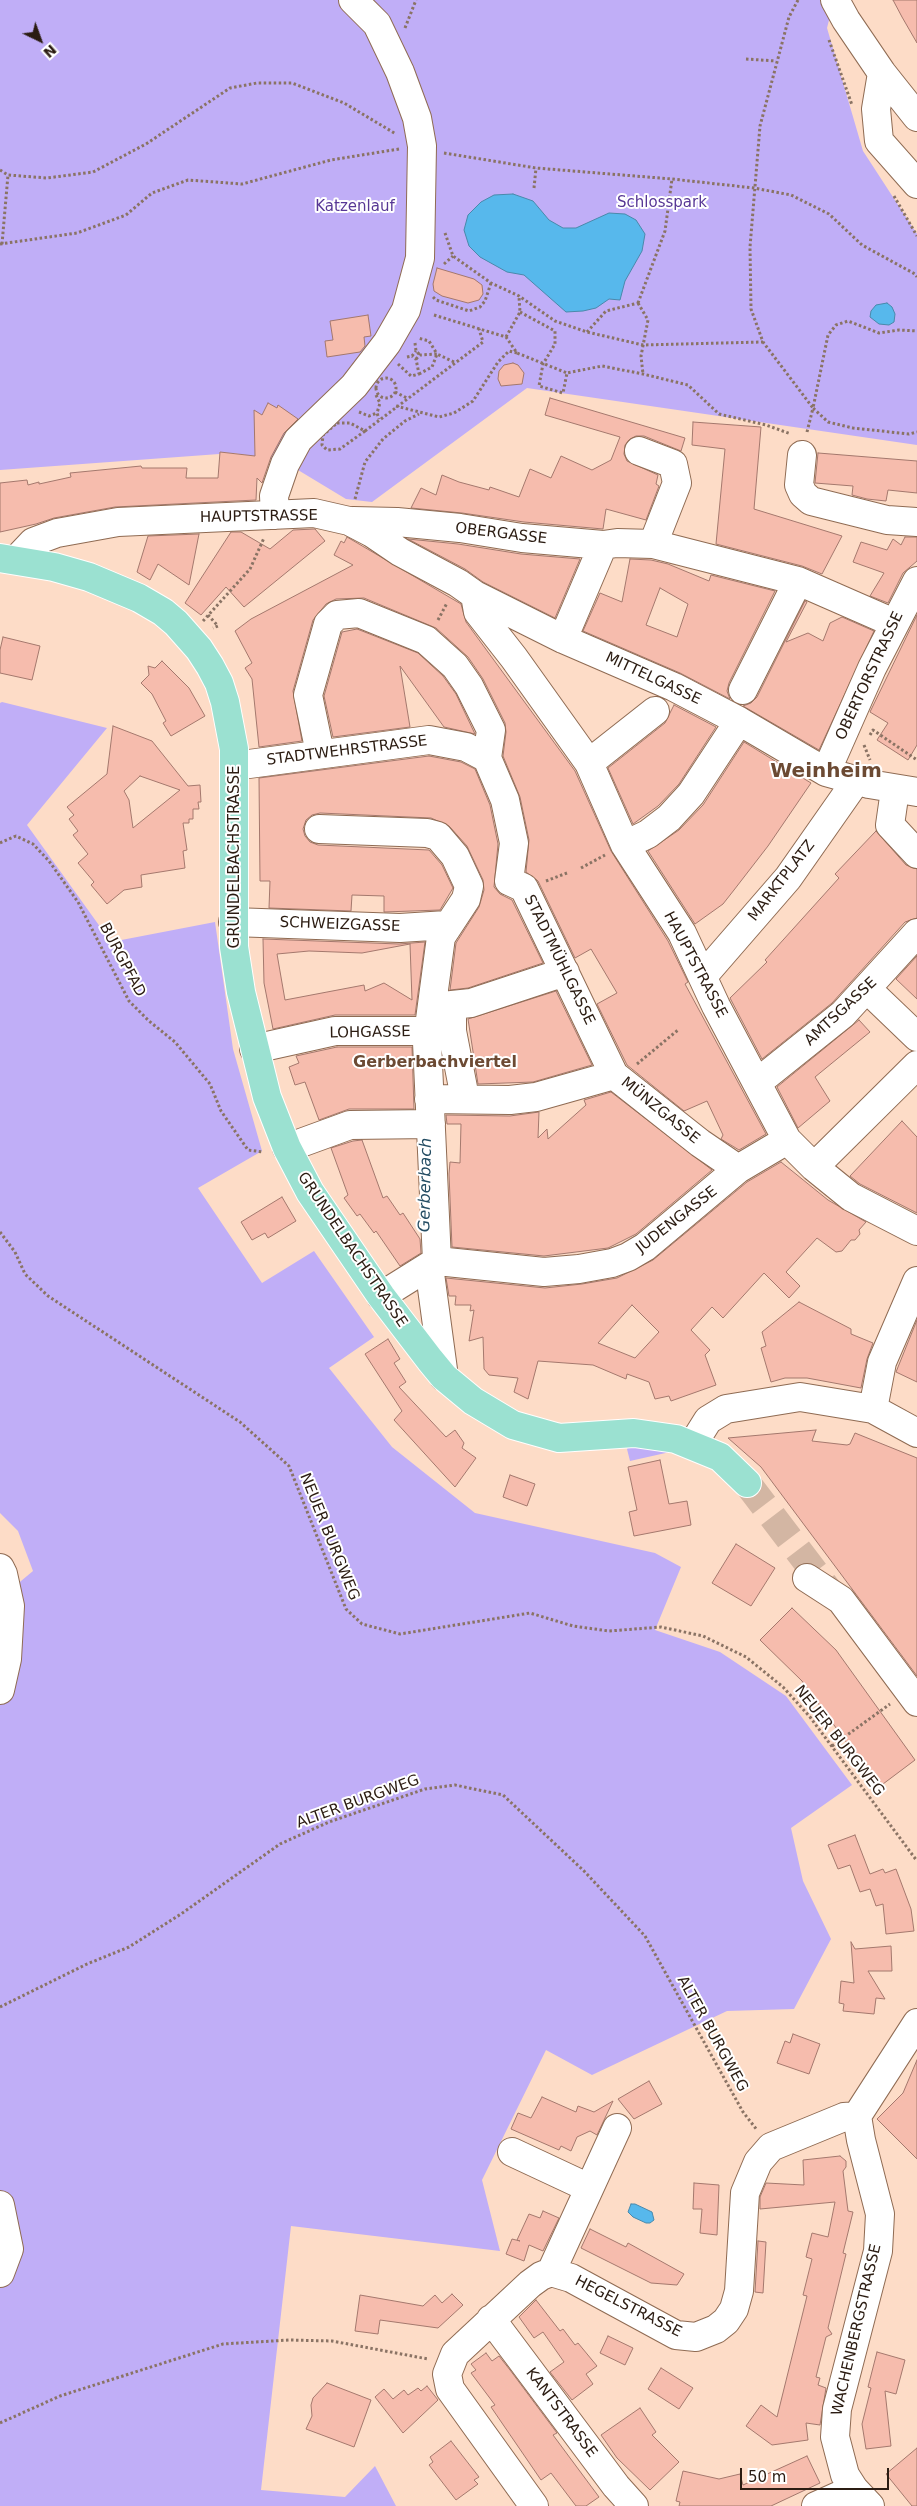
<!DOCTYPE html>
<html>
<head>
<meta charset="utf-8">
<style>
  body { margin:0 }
  #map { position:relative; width:917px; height:2506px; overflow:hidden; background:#fddcc7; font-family:"DejaVu Sans",sans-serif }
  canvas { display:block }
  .north { position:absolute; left:15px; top:15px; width:50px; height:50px; -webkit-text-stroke:4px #fff; paint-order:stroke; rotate:138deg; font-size:14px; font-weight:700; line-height:20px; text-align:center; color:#2b1c12 }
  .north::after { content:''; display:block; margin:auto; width:18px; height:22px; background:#2b1c12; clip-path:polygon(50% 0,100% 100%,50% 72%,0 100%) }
  .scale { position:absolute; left:740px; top:2468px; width:149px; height:22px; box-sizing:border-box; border:2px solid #2b1c12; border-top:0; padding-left:6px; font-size:15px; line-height:18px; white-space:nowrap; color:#2b1c12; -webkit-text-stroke:4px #fff; paint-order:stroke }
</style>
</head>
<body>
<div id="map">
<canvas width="917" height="2506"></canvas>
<div class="north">N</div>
<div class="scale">50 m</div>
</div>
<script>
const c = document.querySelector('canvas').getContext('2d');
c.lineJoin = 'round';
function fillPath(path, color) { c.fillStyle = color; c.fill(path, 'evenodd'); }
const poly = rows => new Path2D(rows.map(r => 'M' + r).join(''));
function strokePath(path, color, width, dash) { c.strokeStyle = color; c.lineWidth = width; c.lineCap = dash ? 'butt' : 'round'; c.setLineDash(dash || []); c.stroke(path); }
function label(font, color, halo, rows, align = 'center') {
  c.font = font + ' "DejaVu Sans",sans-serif'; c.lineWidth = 4; c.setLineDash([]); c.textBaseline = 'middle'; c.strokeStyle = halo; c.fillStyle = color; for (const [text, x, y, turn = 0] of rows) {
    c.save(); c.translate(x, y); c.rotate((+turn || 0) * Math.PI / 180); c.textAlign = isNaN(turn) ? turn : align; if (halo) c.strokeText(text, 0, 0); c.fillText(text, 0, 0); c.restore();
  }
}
const green = poly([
  [0,0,821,0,830,16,827,28,863,151,917,234,917,445,527,388,372,502,346,499,298,470,275,460,233,453,0,470],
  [2,702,107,728,27,825,111,942,215,922,233,1049,262,1151,198,1188,262,1283,314,1251,374,1337,329,1368,392,1447,475,1513,655,1553,681,1567,655,1630,720,1652,786,1696,852,1785,791,1828,803,1881,831,1939,794,2009,727,2011,592,2075,546,2050,482,2180,500,2251,291,2226,261,2490,345,2497,375,2466,396,2506,0,2506,0,1619,3,1596,33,1571,18,1531,0,1513,0,703],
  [629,1446,670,1452,630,1461,627,1449]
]);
const water = poly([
  [513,194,533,201,549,220,563,228,576,228,609,213,625,214,636,220,645,234,642,251,625,281,620,300,609,299,596,308,583,311,566,312,524,275,507,272,480,257,469,246,464,230,468,215,481,202,494,195,513,194],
  [887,303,892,307,895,314,894,322,889,325,879,324,870,317,871,311,876,305,887,303],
  [631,2204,635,2204,652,2212,654,2220,650,2223,646,2223,633,2217,628,2212,631,2204]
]);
const building = poly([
  [893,0,917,0,917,43,902,17,893,0],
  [437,268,474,279,482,285,483,294,479,300,468,303,442,296,434,291,433,284,437,268],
  [368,315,371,336,364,337,365,346,360,352,327,357,325,341,333,340,330,321,368,315],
  [513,363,518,365,524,373,522,384,501,386,498,379,499,371,504,365,513,363],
  [550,398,685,438,681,451,644,436,636,436,630,439,625,445,624,454,627,461,658,475,656,484,659,486,646,520,606,509,603,529,524,522,462,513,411,508,421,488,436,495,442,475,459,482,489,490,490,487,519,497,530,469,551,478,561,456,592,470,611,460,620,437,545,415,550,398],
  [268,403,277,408,278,405,298,419,284,433,271,457,262,483,257,478,256,500,115,507,54,518,36,524,0,532,0,483,27,480,28,485,39,482,39,484,71,477,70,473,141,466,142,468,187,468,186,478,218,478,220,452,255,456,254,410,262,415,268,403],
  [693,422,761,427,754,509,842,536,822,574,802,566,716,544,725,449,692,445,693,422],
  [818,453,917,461,917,493,888,490,886,501,867,499,852,495,853,486,815,483,818,453],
  [315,529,325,541,244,607,226,587,201,615,185,603,231,532,241,532,270,549,293,530,315,529],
  [199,534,189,585,158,564,150,580,137,572,148,536,199,534],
  [347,537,461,604,466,622,575,771,611,851,668,941,688,982,685,984,766,1134,739,1150,721,1139,723,1135,707,1101,684,1111,627,1065,597,1004,617,993,591,949,575,958,538,881,526,872,529,840,520,797,503,756,506,732,505,723,483,679,468,657,436,628,364,598,336,599,326,604,313,620,293,691,302,741,259,747,252,679,245,668,252,663,235,631,251,619,353,565,334,555,341,541,344,543,347,537],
  [905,537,917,537,917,561,903,573,888,603,870,596,884,573,853,562,861,542,887,550,893,539,901,545,905,537],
  [408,539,458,544,521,554,580,559,555,618,483,582,465,569,408,539],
  [630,559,651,560,668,564,709,581,711,575,775,591,729,683,727,691,730,699,680,673,583,631,600,593,622,602,630,559],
  [660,588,688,604,677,637,646,625,660,588],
  [805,601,807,602,786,642,808,633,823,641,830,623,842,617,874,631,819,750,743,706,751,703,757,697,805,601],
  [917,615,917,745,908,760,877,740,888,723,870,712,917,615],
  [357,629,418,653,443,676,456,694,475,734,444,727,400,666,410,727,333,737,324,696,342,632,357,629],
  [3,637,40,646,32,680,0,673,0,650,3,637],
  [162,661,189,688,205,716,171,736,163,723,166,721,152,694,141,683,149,675,148,666,155,668,162,661],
  [674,705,716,727,679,784,658,806,633,824,608,768,665,723,674,705],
  [113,726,152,741,188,786,200,785,201,802,198,802,199,809,193,809,193,819,189,819,189,823,183,823,187,850,183,851,185,868,141,875,142,887,124,890,107,904,91,885,94,882,78,863,88,854,73,835,78,831,69,819,74,815,67,807,107,774,113,726],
  [140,776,180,790,133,828,129,800,124,791,140,776],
  [744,742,811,783,768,846,734,890,723,904,695,924,648,851,679,830,703,805,744,742],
  [429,756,461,762,475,769,490,805,498,844,494,887,500,894,512,900,543,963,468,988,450,990,456,943,479,907,484,890,483,880,467,846,449,826,431,818,320,813,312,815,306,820,303,829,305,836,310,842,318,845,429,850,442,865,453,888,440,910,384,912,384,896,352,895,351,911,269,908,270,881,260,881,259,778,429,756],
  [876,831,906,865,917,869,917,918,905,922,832,1003,762,1059,730,998,767,962,765,960,839,878,835,874,876,831],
  [263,939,399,944,425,942,415,1015,335,1015,273,1029,264,983,263,939],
  [410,944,412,1000,384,983,365,991,364,985,285,1000,277,954,309,951,362,953,410,944],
  [917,956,917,999,896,979,917,956],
  [556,991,592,1065,533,1082,478,1084,468,1019,556,991],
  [859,1020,870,1032,815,1077,830,1101,798,1128,777,1087,859,1020],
  [337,1047,412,1047,414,1109,349,1109,319,1120,305,1082,295,1085,289,1067,299,1063,296,1056,337,1047],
  [611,1092,712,1170,636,1234,608,1248,544,1256,452,1247,449,1174,450,1162,460,1163,461,1124,447,1124,446,1115,510,1116,539,1112,538,1138,547,1129,548,1139,586,1105,584,1100,611,1092],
  [902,1121,917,1137,917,1213,860,1184,850,1176,902,1121],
  [362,1140,383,1198,387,1196,400,1215,403,1213,420,1239,421,1253,400,1266,376,1231,374,1233,360,1214,357,1216,344,1198,348,1195,331,1148,353,1141,362,1140],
  [781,1162,828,1200,866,1222,859,1230,860,1234,855,1240,851,1240,842,1251,836,1252,817,1238,786,1272,800,1286,789,1298,764,1273,723,1318,712,1307,691,1330,710,1350,705,1355,716,1385,671,1401,669,1396,655,1399,649,1382,627,1374,626,1379,593,1365,538,1361,528,1399,514,1392,518,1378,489,1375,484,1369,483,1337,469,1341,474,1310,470,1311,471,1305,455,1305,456,1296,449,1296,446,1278,545,1288,582,1284,617,1278,653,1260,747,1182,781,1162],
  [632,1305,659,1332,635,1358,598,1343,632,1305],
  [282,1197,296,1221,268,1238,265,1233,252,1240,241,1222,282,1197],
  [799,1302,851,1329,851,1334,873,1343,867,1359,861,1388,807,1378,785,1378,771,1382,761,1348,766,1346,762,1332,799,1302],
  [917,1320,917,1382,896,1372,917,1320],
  [388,1339,400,1359,394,1363,406,1382,399,1387,446,1437,455,1430,464,1443,462,1448,476,1458,455,1487,394,1420,402,1411,365,1354,388,1339],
  [816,1430,812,1441,847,1445,850,1444,855,1433,917,1458,917,1676,761,1467,728,1438,816,1430],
  [660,1460,669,1504,687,1501,691,1525,634,1536,629,1512,637,1510,628,1467,660,1460],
  [510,1475,535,1484,527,1506,503,1497,510,1475],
  [736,1544,775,1568,751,1606,712,1583,736,1544],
  [792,1608,836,1650,915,1760,879,1787,802,1681,760,1640,792,1608],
  [855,1835,870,1874,883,1869,885,1873,896,1869,911,1909,914,1931,886,1934,883,1904,876,1906,870,1889,860,1892,850,1865,838,1869,828,1845,855,1835],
  [851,1942,855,1949,891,1946,892,1971,868,1971,885,1999,876,1998,874,2014,843,2011,844,2004,839,2003,841,1981,854,1983,851,1942],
  [793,2034,820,2044,809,2074,777,2063,785,2041,790,2043,793,2034],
  [917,2060,917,2159,877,2119,903,2093,917,2060],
  [649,2081,662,2104,634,2119,618,2099,649,2081],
  [542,2097,576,2112,578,2106,594,2112,613,2101,597,2135,590,2131,577,2137,571,2151,561,2146,559,2150,511,2129,518,2113,531,2118,542,2097],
  [840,2156,846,2161,846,2167,843,2171,848,2211,853,2212,843,2253,846,2254,828,2328,832,2334,826,2337,816,2377,820,2378,818,2385,826,2388,820,2425,806,2423,808,2440,772,2445,746,2426,761,2405,777,2417,807,2296,803,2295,812,2259,806,2257,812,2233,828,2237,835,2202,760,2209,760,2197,766,2183,804,2185,803,2160,840,2156],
  [694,2183,719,2185,717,2235,700,2233,702,2209,693,2209,694,2183],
  [543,2211,559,2218,543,2251,529,2245,524,2261,506,2254,512,2239,520,2241,517,2240,529,2214,540,2218,543,2211],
  [590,2229,626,2247,628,2243,684,2274,677,2285,651,2283,581,2248,590,2229],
  [758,2241,766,2242,763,2293,755,2292,758,2241],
  [452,2294,463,2305,438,2328,380,2320,378,2334,355,2331,360,2295,423,2306,435,2295,442,2303,452,2294],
  [536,2300,560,2331,563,2329,575,2345,578,2343,597,2366,586,2374,593,2384,572,2400,550,2372,564,2362,543,2332,534,2338,519,2317,536,2300],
  [608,2336,633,2348,625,2365,600,2353,608,2336],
  [877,2352,905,2360,896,2394,885,2391,891,2446,866,2449,862,2424,871,2388,868,2387,877,2352],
  [486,2353,492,2361,499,2356,510,2370,557,2433,553,2435,599,2497,586,2506,576,2506,551,2473,541,2480,491,2407,495,2405,471,2373,476,2370,471,2364,486,2353],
  [661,2368,693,2388,679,2409,648,2389,661,2368],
  [327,2383,371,2400,354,2447,306,2429,312,2416,311,2405,313,2398,327,2383],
  [427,2386,438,2400,403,2433,375,2397,384,2389,393,2399,404,2390,408,2395,418,2388,421,2391,427,2386],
  [640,2408,656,2432,652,2435,679,2462,650,2490,617,2458,601,2435,640,2408],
  [451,2441,479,2477,474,2480,478,2484,456,2500,429,2465,433,2462,430,2457,451,2441],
  [917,2448,917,2506,912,2506,886,2474,917,2448],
  [807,2456,820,2483,771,2506,679,2506,680,2502,676,2501,683,2471,719,2479,740,2474,743,2485,807,2456]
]);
const majorTunnel = poly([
  [747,1483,832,1595]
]);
const path = poly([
  [798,0,789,17,760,126,750,247,751,309,763,342,813,408,828,335,836,325,848,321,879,333,899,330,917,331],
  [405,28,416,0],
  [829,40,852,105],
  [746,59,776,61],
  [444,153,536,168,672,179,754,188,791,195,829,214,862,245,915,274,917,277],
  [0,170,8,175,47,178,93,172,146,144,230,88,257,83,292,83,344,103,396,134],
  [534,188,536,168],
  [894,196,917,236],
  [445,233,453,256,491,283,519,296,555,321,587,332,643,345,763,342],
  [0,244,77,233,126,215,152,193,188,180,242,184,331,160,399,149],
  [2,244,8,175],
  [444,264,453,256],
  [433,297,436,300,469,311,480,307,485,301,491,283],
  [638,303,665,231,672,179],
  [638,303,648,320,641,356,643,374],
  [520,312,555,331,555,344,543,364,539,386,563,393,567,373,602,366,643,374,688,385,719,414,766,425,791,434],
  [434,315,506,337,517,353,567,373],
  [587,332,606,311,638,303],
  [506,337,520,312,519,297],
  [415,343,416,351,420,355],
  [407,357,412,356,416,351],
  [416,359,420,355,437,354,429,341,418,338],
  [398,364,411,376,419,374,416,359,412,356],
  [419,374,432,367,437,354,454,362],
  '376 388a10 10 0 1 1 20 0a10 10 0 1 1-20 0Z',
  [395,392,407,398],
  [376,395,380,403,377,413,379,419],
  [396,406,439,417,454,413,473,401,498,362,509,351,517,353],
  [359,412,369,416,377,413],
  [337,423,350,423,365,431,340,449,327,450,322,445,323,435,337,423],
  [365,431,483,342,479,329],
  [807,432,813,408,828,422,853,428,909,434,917,432],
  [355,499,365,462,383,439,405,421,419,414],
  [208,615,218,626,213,628],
  [438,620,447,603],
  [203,621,250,569,264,538],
  [870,735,873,730,917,760],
  [864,745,870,760],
  [0,843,16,836,33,844,49,861,78,902,129,1001,149,1021,175,1042,210,1084,221,1111,248,1150,263,1152],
  [581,868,605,855],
  [546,881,567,873],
  [637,1064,678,1030],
  [0,1232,15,1252,25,1274,48,1296,240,1422,289,1466,346,1609,362,1624,400,1634,530,1613,573,1626,609,1631,661,1627,703,1636,746,1657,783,1687,810,1717,917,1861],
  [832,1746,890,1704],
  [0,2007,87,1964,129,1947,181,1914,280,1844,329,1822,425,1789,455,1785,503,1795,584,1871,645,1936,743,2112,757,2130],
  [0,2423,60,2396,223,2344,289,2340,332,2341,428,2359]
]);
const minor = poly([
  [835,0,846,20,882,73,917,117],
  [882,73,876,109,879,141,917,184],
  [639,451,673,464,677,483,653,544],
  [802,455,799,485,803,494,811,501,887,520,917,522],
  [275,515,274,496,285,464,298,440,354,386,387,343,406,310,420,258,422,146,417,118,400,72,377,24,353,0],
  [353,521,397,522,460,528,522,538,603,545,617,543,653,544,798,581,894,623],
  [16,560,33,542,57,533,118,522,314,513,349,521,372,533,400,552,458,583,475,595,563,639,674,687,739,721,826,772,869,784,917,792],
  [475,595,478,612,514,658,589,763,625,845,682,933,716,1006,787,1140,814,1167,851,1197,917,1231],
  [563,639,603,545],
  [743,690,798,581],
  [320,753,308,695,328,624,337,615,359,613,426,640,455,666,469,686,491,730,487,758,505,800,514,843,509,881],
  [589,763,655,711],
  [234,766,429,740,466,747,487,758],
  [826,772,872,668,917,581],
  [895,790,890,825,917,854],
  [319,829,427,833,438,836,455,856,469,886,466,899,441,937,427,1042,437,1261],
  [625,845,648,834,669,818,691,794,739,721],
  [509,881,524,888,614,1075],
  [233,922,400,928,447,925],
  [703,976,788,878,856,781],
  [867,989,917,1037],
  [452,1005,452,1031,465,1098],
  [433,1007,471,1003,565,972],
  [254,1049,335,1031,429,1031],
  [758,1082,843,1014,917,933],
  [429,1099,510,1100,536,1097,614,1075,700,1143,738,1169],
  [287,1148,350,1125,431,1124],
  [814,1167,917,1065],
  [437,1261,544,1272,579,1269,612,1263,628,1257,645,1247,738,1169,787,1140],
  [437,1261,429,1266,444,1377],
  [381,1296,429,1266],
  [873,1409,882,1362,917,1281],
  [693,1444,708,1420,726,1409,800,1397,873,1409,917,1433],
  [0,1568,3,1574,10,1606,7,1659,0,1690],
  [807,1578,841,1600,917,1702],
  [857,2116,861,2140,880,2214,878,2251,837,2409,835,2437,845,2475,854,2489,870,2506],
  [857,2116,917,2023],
  [512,2152,589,2188],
  [0,2205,9,2249,0,2273],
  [551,2272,617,2128],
  [491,2319,616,2486,634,2506],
  [534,2506,450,2389,447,2374,455,2354,530,2284,541,2276,551,2272,571,2278,676,2335,696,2337,716,2329,726,2321,734,2309,739,2291,745,2193,758,2162,771,2147,844,2117,857,2116],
  [816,2506,854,2489]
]);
const major = poly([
  [0,558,54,567,89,577,139,598,163,612,176,623,199,649,210,666,219,683,225,702,234,749,234,947,241,992,267,1097,287,1148,310,1192,381,1296,430,1360,444,1377,473,1401,513,1425,559,1438,634,1433,676,1439,720,1457,747,1483]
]);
const parkNames = [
  ["Schlosspark",662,203],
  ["Katzenlauf",355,207]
];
const streetNames = [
  ["HAUPTSTRASSE",259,517,-1],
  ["OBERGASSE",501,534,7],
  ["OBERTORSTRASSE",870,676,-65],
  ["MITTELGASSE",653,679,25],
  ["STADTWEHRSTRASSE",347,751,-7],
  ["GRUNDELBACHSTRASSE",235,857,-90],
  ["MARKTPLATZ",782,881,-52],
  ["SCHWEIZGASSE",340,925,2],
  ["BURGPFAD",122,960,62],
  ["STADTMÜHLGASSE",559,960,64],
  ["HAUPTSTRASSE",695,965,62],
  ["AMTSGASSE",841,1012,-43],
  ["LOHGASSE",370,1033,-1],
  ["MÜNZGASSE",660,1111,39],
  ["JUDENGASSE",677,1220,-38],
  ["GRUNDELBACHSTRASSE",352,1250,56],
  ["NEUER BURGWEG",329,1537,68],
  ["NEUER BURGWEG",839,1741,52],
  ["ALTER BURGWEG",358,1802,-20],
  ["ALTER BURGWEG",712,2034,61],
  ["HEGELSTRASSE",628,2307,27],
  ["WACHENBERGSTRASSE",857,2330,-77],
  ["KANTSTRASSE",561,2413,53]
];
const neighbourhoodNames = [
  ["Gerberbachviertel",435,1063]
];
const waterNames = [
  ["Gerberbach",426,1185,-89]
];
const districtNames = [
  ["Weinheim",826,772]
];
fillPath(green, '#c0aef7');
fillPath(water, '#57b8ec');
strokePath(water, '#4a89ab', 1);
fillPath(building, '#f6bcad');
strokePath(building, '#a4786d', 1);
strokePath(majorTunnel, '#d3b6a3', 28, [28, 14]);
strokePath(minor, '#8f6b53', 30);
strokePath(major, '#fff', 30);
strokePath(path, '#8a7364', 3, [2.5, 2.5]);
strokePath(minor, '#fff', 28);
strokePath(major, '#9be1d1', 28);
label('15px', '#573795', '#fff', parkNames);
label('15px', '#2b1c12', '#fff', streetNames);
label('bold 16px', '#6c4a33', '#fff', neighbourhoodNames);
label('italic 16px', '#244d63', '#fff', waterNames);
label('bold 20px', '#6c4a33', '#fff', districtNames);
</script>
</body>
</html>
